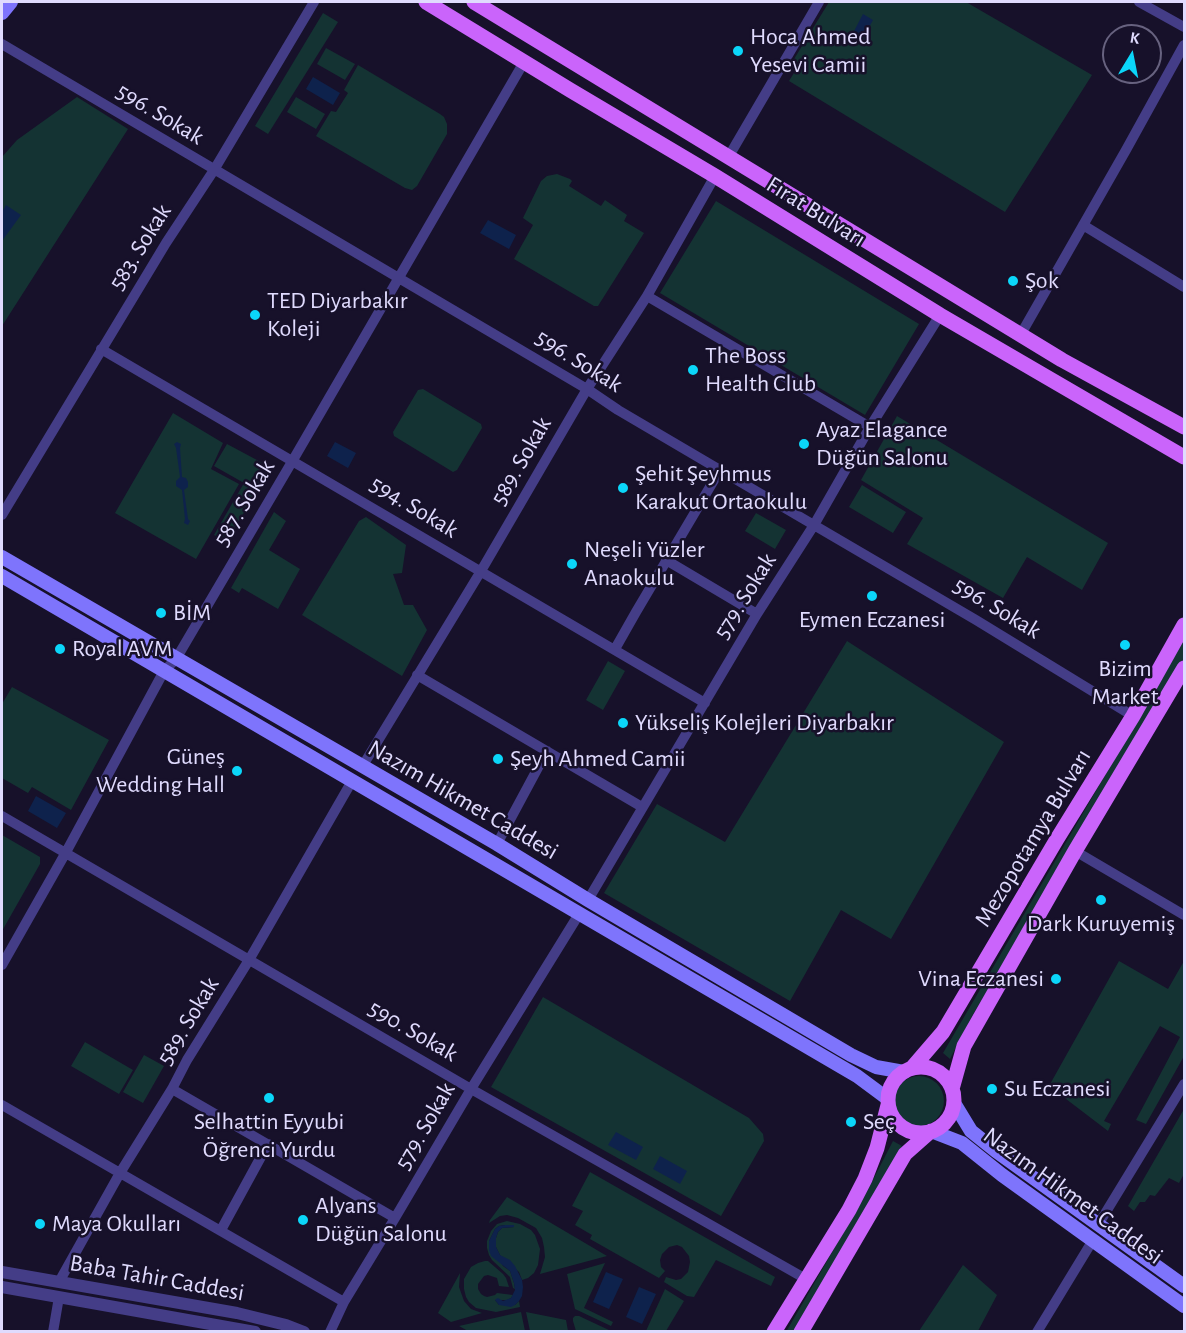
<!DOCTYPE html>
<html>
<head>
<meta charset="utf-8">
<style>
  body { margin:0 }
  #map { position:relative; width:1186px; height:1333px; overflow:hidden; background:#17112a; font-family:"Alegreya Sans",sans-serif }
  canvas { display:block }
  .frame { position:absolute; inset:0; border:3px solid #e0dbfe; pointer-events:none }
  .north { position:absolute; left:1102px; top:24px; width:60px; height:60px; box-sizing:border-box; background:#17112a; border:2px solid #67627f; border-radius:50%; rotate:10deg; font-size:16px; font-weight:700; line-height:24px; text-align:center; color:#e0dbfe }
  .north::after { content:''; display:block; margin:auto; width:21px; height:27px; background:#0bd6f9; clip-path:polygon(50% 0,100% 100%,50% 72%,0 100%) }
</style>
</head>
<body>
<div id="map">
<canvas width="1186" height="1333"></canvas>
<div class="frame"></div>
<div class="north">K</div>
</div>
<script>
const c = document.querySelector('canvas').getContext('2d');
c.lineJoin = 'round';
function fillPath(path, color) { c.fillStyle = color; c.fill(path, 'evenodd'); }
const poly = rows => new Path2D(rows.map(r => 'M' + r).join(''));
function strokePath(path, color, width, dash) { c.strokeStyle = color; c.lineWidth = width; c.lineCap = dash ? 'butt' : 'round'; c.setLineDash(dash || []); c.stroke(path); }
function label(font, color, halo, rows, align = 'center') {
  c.font = font + ' "Alegreya Sans",sans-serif'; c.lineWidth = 5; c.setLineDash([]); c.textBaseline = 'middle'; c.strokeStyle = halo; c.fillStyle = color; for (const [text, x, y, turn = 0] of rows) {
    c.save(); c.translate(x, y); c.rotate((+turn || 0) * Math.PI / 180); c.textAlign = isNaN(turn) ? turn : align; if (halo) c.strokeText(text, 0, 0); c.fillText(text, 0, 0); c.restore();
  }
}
const green = poly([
  [829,2,966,2,1092,75,1005,212,789,81,797,68,791,64],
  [323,13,338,22,268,134,255,126],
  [326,48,355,64,345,80,317,64],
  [358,65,440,114,444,117,447,124,447,134,417,186,412,190,405,188,316,136,331,111,336,112,348,93,344,90],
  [77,97,128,129,2,326,2,157,17,140],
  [296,97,325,114,316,129,287,112],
  [557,174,570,179,572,181,569,186,601,206,605,200,627,215,624,221,644,233,598,306,594,306,514,259,533,225,523,218,541,181,547,176],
  [716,201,919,324,865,415,660,293],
  [423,389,481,424,482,428,457,470,453,472,394,436,393,432,418,390],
  [173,413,223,443,211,469,239,484,196,559,115,513],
  [897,416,1108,543,1082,590,1027,557,1003,598,907,544,923,518,861,480],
  [227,444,270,467,227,542,214,535,244,483,214,466],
  [862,485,906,512,893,533,849,507],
  [274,512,286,521,269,550,300,569,278,609,242,588,239,593,231,588],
  [756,513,786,530,775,549,745,531],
  [366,517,406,545,402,573,393,574,404,605,413,605,427,630,402,676,302,615,359,521],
  [1184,640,1184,658,972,1016,950,1059,943,1053],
  [847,641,1004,742,891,939,841,910,790,1001,604,893,657,804,725,842],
  [608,661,625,671,603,710,586,700],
  [12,687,109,740,71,810,32,787,28,793,2,778,2,704],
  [2,835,40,857,40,864,2,931],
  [1119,961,1168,989,1184,961,1184,1056,1146,1124,1136,1120,1180,1037,1160,1026,1104,1121,1111,1124,1108,1131,1049,1086],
  [543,997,749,1118,763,1134,764,1141,721,1216,491,1087],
  [85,1042,133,1070,119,1094,71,1066],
  [144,1055,164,1066,143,1103,123,1092],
  '894 1101a25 25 0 1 1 50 0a25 25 0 1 1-50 0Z',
  [1184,1109,1184,1174,1179,1183,1169,1178,1155,1196,1150,1195,1145,1202,1140,1202,1134,1211,1128,1206],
  [893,1141,902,1146,795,1331,786,1332,864,1197],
  [590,1172,775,1277,771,1286,716,1260,694,1297,687,1296,664,1282,666,1277,676,1280,681,1279,688,1272,690,1262,689,1256,682,1247,677,1245,669,1247,662,1254,660,1260,661,1267,665,1271,659,1278,590,1239,592,1235,575,1225,583,1211,572,1206],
  [507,1197,607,1256,540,1274,545,1257,544,1247,542,1238,536,1228,518,1218,507,1215,500,1216,489,1223,490,1220],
  [507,1221,520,1224,531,1230,535,1235,540,1249,538,1265,534,1273,528,1278,522,1280,519,1272,500,1255,496,1247,496,1238,498,1232,502,1228,514,1227,505,1225,499,1226,495,1229,489,1241,503,1266,510,1271,514,1283,515,1289,513,1288,510,1277,492,1260,489,1255,487,1248,487,1241,491,1231,497,1224],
  [485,1261,488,1261,503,1274,506,1278,509,1287,499,1286,497,1278,488,1275,484,1276,478,1284,478,1289,481,1294,484,1296,487,1297,495,1295,497,1293,513,1295,511,1298,507,1300,495,1300,499,1305,515,1305,519,1301,520,1307,496,1312,476,1308,469,1302,466,1297,464,1289,464,1279,471,1267,478,1263],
  [605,1263,584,1308,613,1322,611,1326,575,1309,567,1274],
  [963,1265,997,1295,978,1331,919,1331],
  [460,1273,459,1287,464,1301,471,1309,482,1313,451,1322,438,1313],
  [665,1289,684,1301,666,1331,646,1331],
  [521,1312,525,1331,468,1331,459,1326],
  [526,1312,566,1320,568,1331,530,1331],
  [575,1316,579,1316,611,1331,576,1331,573,1321,573,1318]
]);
const water = poly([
  [863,14,873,20,863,38,853,33],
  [313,77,340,93,333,105,306,89],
  [6,205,21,215,2,241,2,212],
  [488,220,516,235,509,249,480,233],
  [177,442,181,444,180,448,182,477,186,478,188,482,188,487,184,490,188,519,190,521,188,525,184,523,185,519,182,490,176,486,176,481,180,477,176,448,174,444],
  [335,442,356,453,348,468,327,456],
  [36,796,66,813,57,828,28,811],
  [616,1132,643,1147,636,1160,608,1145],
  [660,1156,687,1171,680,1184,653,1169],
  [505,1225,514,1225,514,1227,502,1228,498,1232,496,1238,496,1247,500,1255,510,1260,515,1266,522,1280,523,1287,522,1296,519,1301,515,1305,511,1307,499,1305,495,1300,496,1299,498,1298,503,1301,511,1298,515,1290,514,1283,510,1271,491,1256,489,1250,489,1241,495,1229,499,1226],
  [606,1272,623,1279,609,1309,593,1302],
  [639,1287,656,1294,642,1324,626,1317]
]);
const minor = poly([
  [1139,2,1184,27],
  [2,44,587,389,618,410,720,470,976,620,1133,716],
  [729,156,819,2],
  [1083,225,1184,287],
  [647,296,870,427],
  [1021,334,1126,150,1184,45],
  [101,349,705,703],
  [2,515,166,243,214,170,314,2],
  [666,560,757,614],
  [615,649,636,612,720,470],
  [417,675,642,807],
  [362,767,481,571,587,389,647,296,715,176],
  [2,816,471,1089,806,1279],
  [497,844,547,751],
  [1075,851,1184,915],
  [588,900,757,614,814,525,870,427,940,315],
  [2,965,65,854,164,671,176,659,293,460,524,62],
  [172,1089,395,1218],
  [2,1105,344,1302],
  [1098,1225,1184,1084],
  [221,1230,268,1144],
  [59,1282,120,1173,172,1089,187,1060,249,960,352,781],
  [53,1332,59,1297],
  [330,1332,344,1302,395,1218,471,1089,579,914],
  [1037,1332,1093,1240]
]);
const tertiary = poly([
  [2,1272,237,1313,286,1325,304,1332],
  [2,1287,255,1332]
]);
const secondary = poly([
  [2,13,11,2],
  [2,557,497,844,588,900,851,1055,876,1067,904,1072],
  [2,576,857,1076,888,1099],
  [954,1103,971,1131,996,1151,1184,1286],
  [931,1131,962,1143,1002,1175,1184,1306]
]);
const primary = poly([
  [426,2,570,90,715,176,940,315,1184,457],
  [474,2,1062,360,1184,427],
  '888 1100a33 33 0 1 1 66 0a33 33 0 1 1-66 0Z',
  [912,1068,943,1032,1057,839,1133,716,1184,625],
  [952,1089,964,1046,1075,851,1184,668],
  [774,1332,849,1210,865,1179,877,1148,888,1105],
  [801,1332,905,1154,931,1131]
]);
const markers = [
  [738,51,6,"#0bd6f9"],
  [1013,281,6,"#0bd6f9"],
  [255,315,6,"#0bd6f9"],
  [693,370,6,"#0bd6f9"],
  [804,444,6,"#0bd6f9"],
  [623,488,6,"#0bd6f9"],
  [572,564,6,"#0bd6f9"],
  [872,596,6,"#0bd6f9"],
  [161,613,6,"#0bd6f9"],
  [1125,645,6,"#0bd6f9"],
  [60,649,6,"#0bd6f9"],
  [623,723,6,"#0bd6f9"],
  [498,759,6,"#0bd6f9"],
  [237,771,6,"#0bd6f9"],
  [1101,900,6,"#0bd6f9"],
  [1056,979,6,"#0bd6f9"],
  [992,1089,6,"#0bd6f9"],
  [269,1098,6,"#0bd6f9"],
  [851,1122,6,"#0bd6f9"],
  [303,1220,6,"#0bd6f9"],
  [40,1224,6,"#0bd6f9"]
];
const poiNames = [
  ["Hoca Ahmed",750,37],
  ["Yesevi Camii",750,65],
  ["Şok",1025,281],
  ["TED Diyarbakır",267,301],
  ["Koleji",267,329],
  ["The Boss",705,356],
  ["Health Club",705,384],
  ["Ayaz Elagance",816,430],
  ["Düğün Salonu",816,458],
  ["Şehit Şeyhmus",635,474],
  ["Karakut Ortaokulu",635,502],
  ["Neşeli Yüzler",584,550],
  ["Anaokulu",584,578],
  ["BİM",173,613],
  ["Eymen Eczanesi",872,620,"center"],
  ["Royal AVM",72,649],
  ["Bizim",1125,669,"center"],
  ["Market",1125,697,"center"],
  ["Yükseliş Kolejleri Diyarbakır",635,723],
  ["Güneş",225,757,"right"],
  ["Wedding Hall",225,785,"right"],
  ["Şeyh Ahmed Camii",510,759],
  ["Dark Kuruyemiş",1101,924,"center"],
  ["Vina Eczanesi",1044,979,"right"],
  ["Su Eczanesi",1004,1089],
  ["Selhattin Eyyubi",269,1122,"center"],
  ["Öğrenci Yurdu",269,1150,"center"],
  ["Seç",863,1122],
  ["Alyans",315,1206],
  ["Düğün Salonu",315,1234],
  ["Maya Okulları",52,1224]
];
const streetNames = [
  ["596. Sokak",160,114,31],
  ["Fırat Bulvarı",816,212,32],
  ["583. Sokak",140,247,-58],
  ["596. Sokak",579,361,32],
  ["589. Sokak",521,461,-60],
  ["587. Sokak",244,503,-59],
  ["594. Sokak",414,507,31],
  ["579. Sokak",745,596,-58],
  ["596. Sokak",997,608,31],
  ["Nazım Hikmet Caddesi",463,800,30],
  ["Mezopotamya Bulvarı",1033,838,-59],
  ["589. Sokak",188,1021,-59],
  ["590. Sokak",413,1031,30],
  ["579. Sokak",425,1126,-60],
  ["Nazım Hikmet Caddesi",1073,1196,36],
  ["Baba Tahir Caddesi",157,1278,10]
];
fillPath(green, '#143333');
fillPath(water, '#0e224c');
strokePath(minor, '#443d87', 10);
strokePath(tertiary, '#443d87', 12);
strokePath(secondary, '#7e74fc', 14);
strokePath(primary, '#ca64fb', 15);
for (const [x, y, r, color] of markers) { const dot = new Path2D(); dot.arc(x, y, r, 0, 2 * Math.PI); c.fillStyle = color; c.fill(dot); strokePath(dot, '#17112a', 2); }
label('24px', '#e0dbfe', '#17112a', poiNames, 'left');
label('24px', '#e0dbfe', '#17112a', streetNames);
</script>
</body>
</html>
